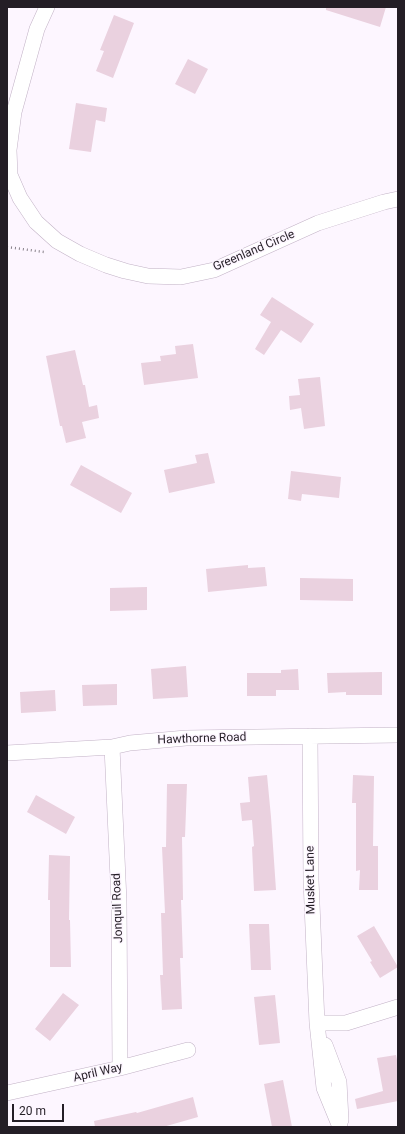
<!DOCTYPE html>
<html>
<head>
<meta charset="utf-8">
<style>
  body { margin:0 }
  #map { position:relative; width:405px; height:1134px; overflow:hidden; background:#fdf6ff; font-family:Roboto,sans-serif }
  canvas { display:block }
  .frame { position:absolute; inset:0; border:8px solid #241e26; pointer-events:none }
  .scale { position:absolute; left:12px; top:1104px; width:52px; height:18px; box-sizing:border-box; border:2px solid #241e26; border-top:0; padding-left:5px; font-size:12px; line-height:14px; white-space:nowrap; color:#241e26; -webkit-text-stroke:3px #fdf6ff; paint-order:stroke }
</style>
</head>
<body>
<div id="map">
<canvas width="405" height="1134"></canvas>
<div class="frame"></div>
<div class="scale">20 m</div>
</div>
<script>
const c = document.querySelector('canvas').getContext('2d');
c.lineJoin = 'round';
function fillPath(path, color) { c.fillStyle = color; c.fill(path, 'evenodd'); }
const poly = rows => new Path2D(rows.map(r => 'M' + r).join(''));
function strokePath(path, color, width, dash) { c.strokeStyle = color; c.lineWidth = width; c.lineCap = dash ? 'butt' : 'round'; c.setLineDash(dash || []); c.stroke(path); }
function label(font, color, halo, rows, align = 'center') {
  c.font = font + ' Roboto,sans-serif'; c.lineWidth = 3; c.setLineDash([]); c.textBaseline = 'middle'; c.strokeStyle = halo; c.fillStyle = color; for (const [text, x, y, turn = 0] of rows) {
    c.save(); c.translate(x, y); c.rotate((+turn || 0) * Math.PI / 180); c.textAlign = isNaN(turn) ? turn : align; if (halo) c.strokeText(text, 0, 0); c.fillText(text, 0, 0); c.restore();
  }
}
const building = poly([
  [326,7,386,7,380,27,326,10],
  [114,15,134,23,113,78,96,71,104,51,100,50],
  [188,59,208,69,195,94,175,84],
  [76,103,107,108,105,122,96,120,91,152,69,149],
  [272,297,314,324,301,343,281,330,264,355,255,349,271,322,260,315],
  [193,344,198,378,144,385,141,363,161,361,160,356,176,354,175,346],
  [75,350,83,385,85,385,89,407,97,405,99,418,82,422,86,438,66,443,62,426,60,426,46,356],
  [320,377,325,426,304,429,301,408,290,410,289,396,300,395,298,379],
  [208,453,215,483,169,493,164,470,197,463,195,455],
  [81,465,132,493,121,513,70,485],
  [291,471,341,477,339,498,302,494,301,501,288,499],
  [248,565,248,568,265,567,267,586,208,592,206,569],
  [300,578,353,579,353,601,300,600],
  [147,587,147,610,110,611,110,588],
  [186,666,188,697,153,699,151,669],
  [298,669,299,690,276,690,276,696,247,696,247,673,281,673,281,670],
  [382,672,382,695,346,695,346,692,328,693,327,673],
  [117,684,117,705,83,706,82,685],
  [55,690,56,711,21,713,20,692],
  [267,775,271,817,276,890,254,891,252,847,254,846,252,820,242,821,240,803,250,802,248,777],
  [353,775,374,776,373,846,378,846,378,890,359,890,360,870,356,871,356,803,352,803],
  [167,784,187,784,185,837,182,837,183,900,181,900,183,958,180,958,182,1009,162,1010,160,975,163,975,161,913,165,913,162,847,166,847],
  [36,795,75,817,66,834,27,812],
  [49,855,70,856,69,920,70,920,71,967,50,967,50,900,48,900],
  [249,924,269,924,271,970,251,970],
  [374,926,398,967,380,978,370,962,372,961,357,936],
  [63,993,79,1005,50,1041,35,1029],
  [275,995,280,1043,259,1045,254,997],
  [396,1055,398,1064,398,1101,357,1109,355,1099,383,1091,377,1058],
  [283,1080,292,1127,272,1127,264,1084],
  [193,1097,198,1117,163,1127,95,1127,94,1121,136,1112,137,1113]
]);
const path = poly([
  [7,247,44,252]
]);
const minor = poly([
  [47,7,37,29,14,112,9,150,10,175,20,198,36,222,57,241,80,254,106,265,125,271,148,276,181,277,214,270,318,223,384,202,398,199],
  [310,736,311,880,317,1023,324,1088,340,1127],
  [112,747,119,901,120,1068],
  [7,753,112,747,130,743,186,738,398,735],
  [317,1023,346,1023,398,1007],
  [325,1045,339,1082,341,1120],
  [7,1093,120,1068,188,1050]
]);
const streetNames = [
  ["Greenland Circle",254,251,-23],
  ["Hawthorne Road",202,739,-2],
  ["Musket Lane",311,880,-91],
  ["Jonquil Road",118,908,-92],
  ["April Way",98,1073,-13]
];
fillPath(building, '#ead1df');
strokePath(minor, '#c2b2c6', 16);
strokePath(path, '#89838b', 2.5, [1, 3]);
strokePath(minor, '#fff', 15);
label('12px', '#241e26', '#fdf6ff', streetNames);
</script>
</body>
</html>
